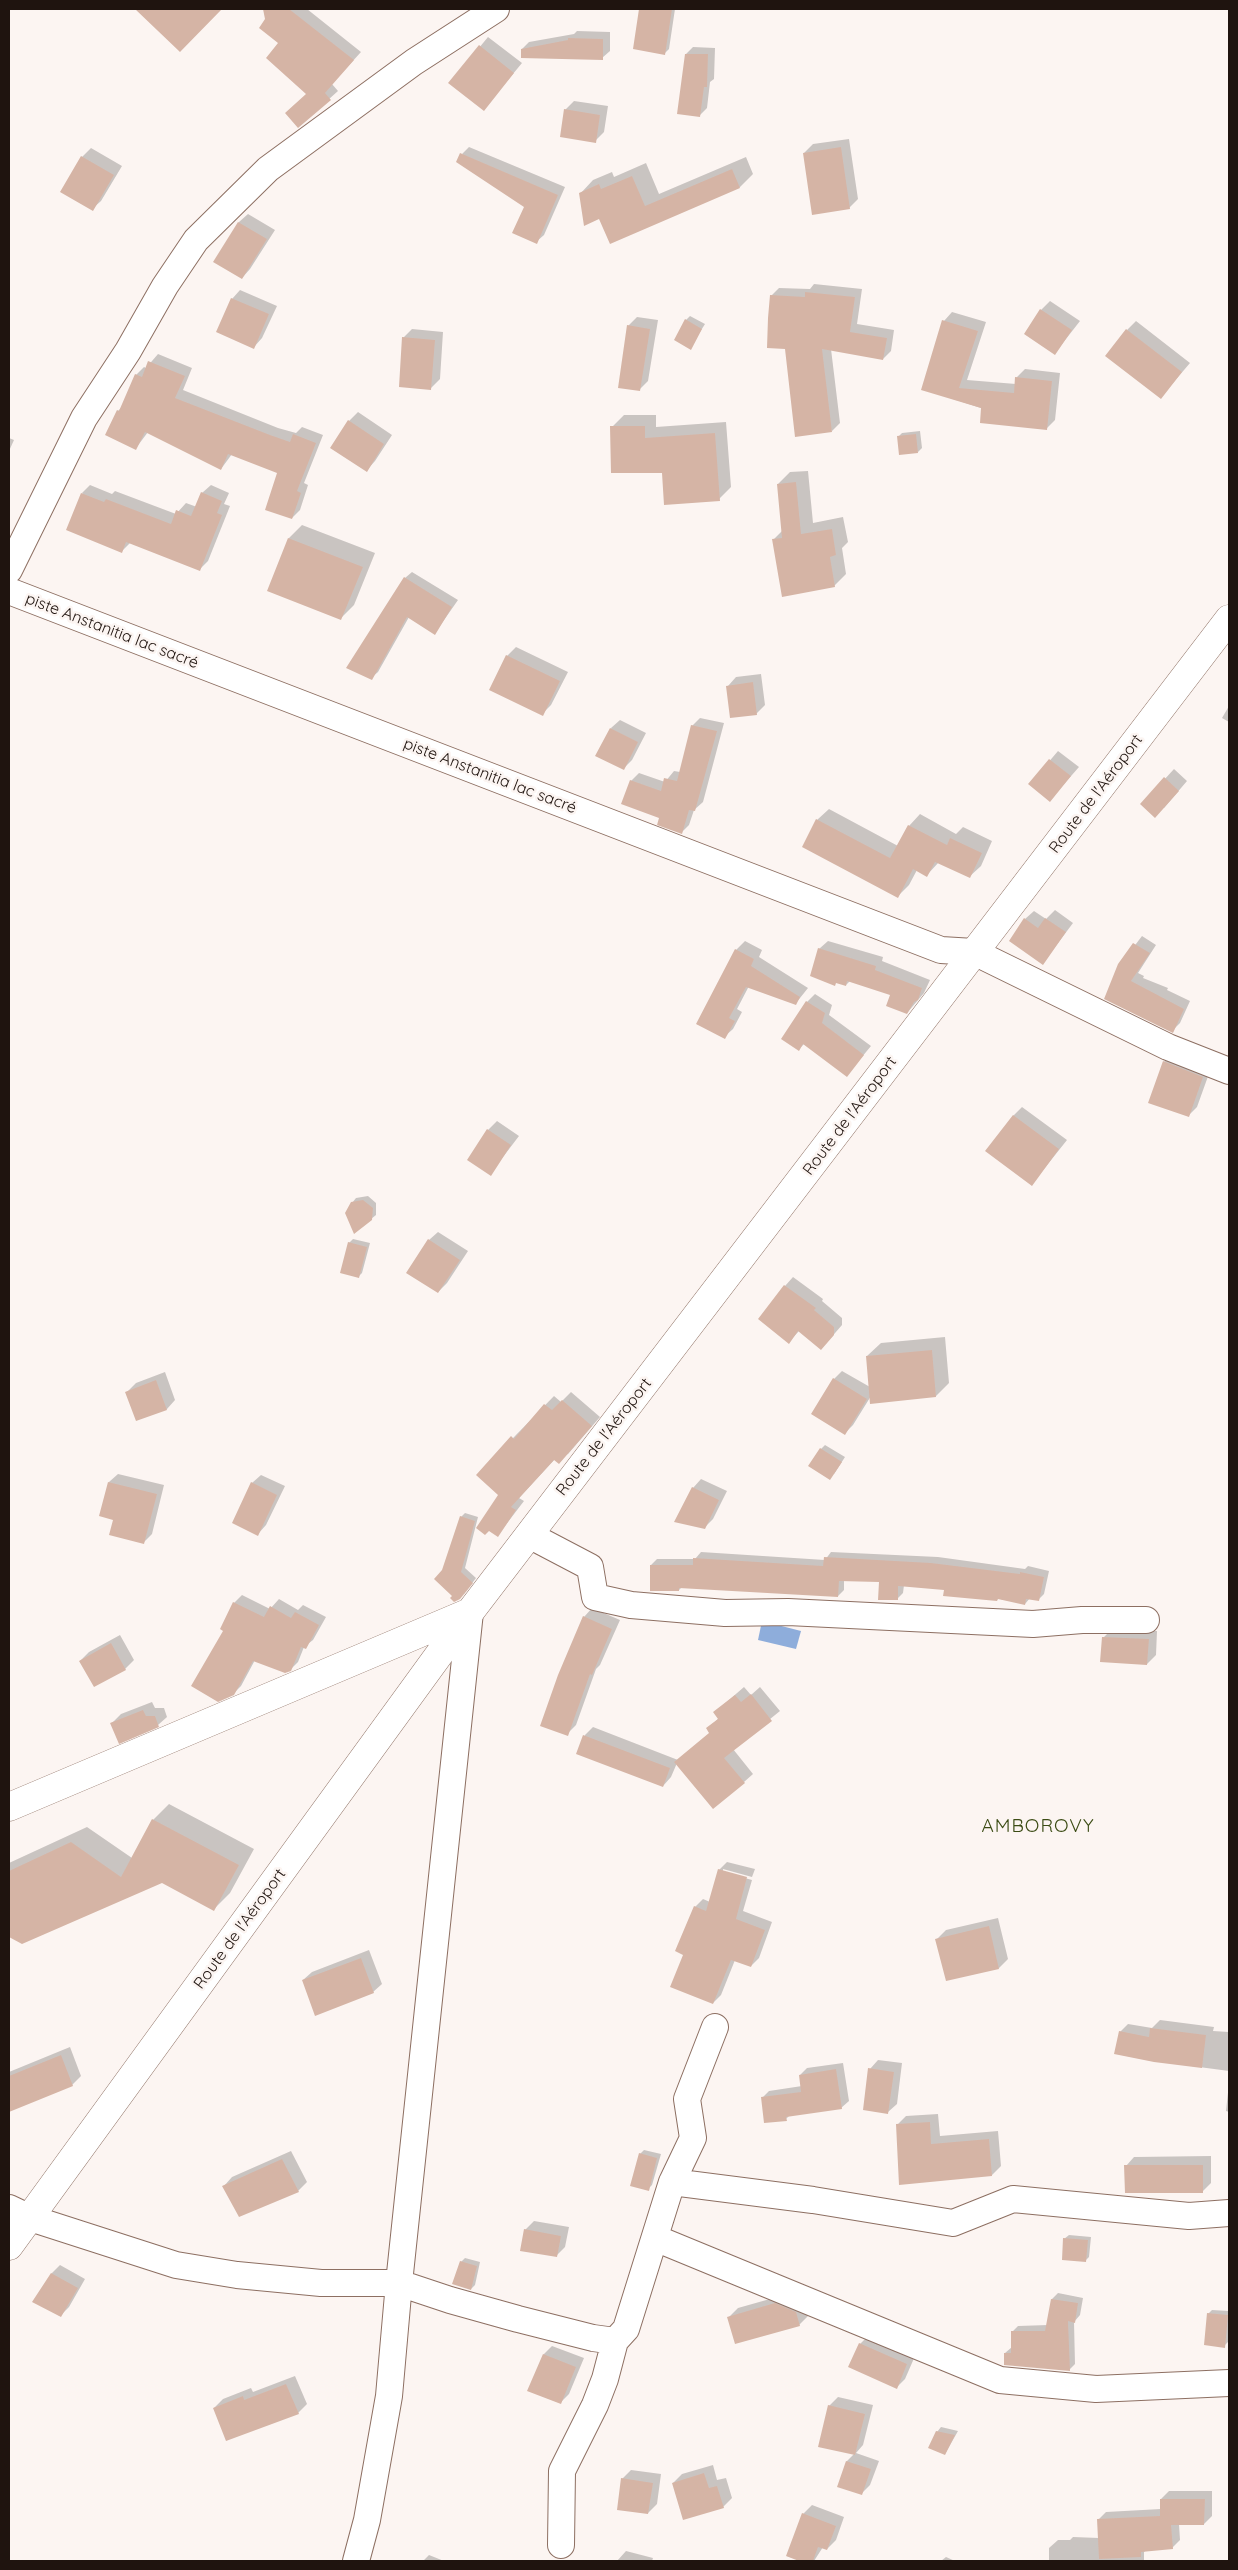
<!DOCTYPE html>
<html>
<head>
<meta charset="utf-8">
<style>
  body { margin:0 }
  #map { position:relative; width:1238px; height:2570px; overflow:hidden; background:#fcf5f2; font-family:Quicksand,sans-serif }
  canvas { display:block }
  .frame { position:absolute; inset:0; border:10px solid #1f140f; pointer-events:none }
</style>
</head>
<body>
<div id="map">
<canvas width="1238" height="2570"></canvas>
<div class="frame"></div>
</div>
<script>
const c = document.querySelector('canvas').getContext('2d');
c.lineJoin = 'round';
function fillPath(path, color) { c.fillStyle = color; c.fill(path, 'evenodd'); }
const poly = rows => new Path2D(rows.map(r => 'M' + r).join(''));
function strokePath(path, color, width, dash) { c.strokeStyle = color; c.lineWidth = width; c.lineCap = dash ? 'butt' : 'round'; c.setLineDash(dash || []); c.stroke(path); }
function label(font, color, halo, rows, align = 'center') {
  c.font = font + ' Quicksand,sans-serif'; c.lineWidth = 5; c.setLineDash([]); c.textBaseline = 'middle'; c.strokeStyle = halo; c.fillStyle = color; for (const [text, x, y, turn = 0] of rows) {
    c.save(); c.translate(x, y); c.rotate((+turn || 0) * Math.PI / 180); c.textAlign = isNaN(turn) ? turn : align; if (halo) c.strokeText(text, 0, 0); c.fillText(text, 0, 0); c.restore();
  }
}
const water = poly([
  [762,1621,801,1631,796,1649,758,1640]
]);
const shadow = poly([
  [137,9,221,9,180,50],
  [264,9,307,9,361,52,332,84,338,91,299,126,307,93,279,43,271,36],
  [641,9,675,9,669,49,665,53,634,48],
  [577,31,610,32,610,51,602,58,522,49,529,42,574,34],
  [488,37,522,63,484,109,450,83],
  [693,47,715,48,714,79,710,82,707,108,700,115,686,54],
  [574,101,608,106,604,132,595,141,565,110],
  [849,139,858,199,849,208,804,153,813,144],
  [469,147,565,187,544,235,536,242,525,207,462,154],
  [91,148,122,166,101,201,92,209,62,191,82,157],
  [746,157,753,174,740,187,600,218,580,194,593,180,612,172,614,177,646,163,659,194],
  [248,214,275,230,250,269,242,278,215,261,239,222],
  [814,284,862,289,857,324,894,330,891,351,883,359,831,349,840,423,832,431,786,348,771,296,779,288,810,289],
  [240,290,277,306,262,338,254,347,232,299],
  [1050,301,1080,321,1055,353,1041,310],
  [952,312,986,322,967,380,1016,384,1016,378,1025,369,1060,373,1055,420,1046,429,922,389,944,321],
  [690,316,705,324,690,348,686,320],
  [637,317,658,320,648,381,640,389,628,326],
  [1136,321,1190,363,1161,397,1127,330],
  [412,329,443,332,440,379,431,388,403,338],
  [158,354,192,368,183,390,278,428,296,433,302,427,323,435,304,483,308,485,300,510,292,518,279,473,232,454,221,469,148,432,136,448,118,411,122,407,136,375,144,367,146,368],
  [358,412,392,435,375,461,367,470,349,421],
  [624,415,656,415,656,427,726,422,731,487,719,499,663,471,612,427],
  [920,431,922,448,918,452,898,437,902,433],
  [9,438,14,440,9,451],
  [808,471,813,523,843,517,848,542,842,548,846,574,834,586,773,540,783,530,778,484,790,472],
  [90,485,112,494,115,491,176,514,186,503,197,507,202,493,211,485,229,493,224,504,230,506,208,561,200,569,130,543,121,552,82,493],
  [302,525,375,553,354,605,341,618,269,591,289,538],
  [412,572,458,600,435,633,409,617,378,672,371,678,405,578],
  [516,647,568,672,551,705,542,714,507,656],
  [761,674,765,705,756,714,728,686,736,677],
  [1229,706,1229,722,1222,718],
  [700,718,724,723,703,802,694,810,689,825,681,833,631,781,639,773,665,782,674,771,680,772,692,726],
  [620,720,646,733,632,760,623,769,611,728],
  [1058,751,1079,767,1050,800,1030,784],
  [1174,769,1187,781,1164,808,1142,804],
  [829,809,898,846,909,826,920,814,956,834,963,827,992,841,981,866,969,877,939,862,927,875,917,870,909,885,898,896,817,820],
  [1055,910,1073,923,1043,963,1025,919,1034,911,1046,919],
  [1142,936,1156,945,1138,973,1144,976,1143,978,1168,988,1167,990,1190,1001,1180,1023,1172,1031,1105,998,1120,965],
  [745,941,762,950,759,957,808,988,796,1003,749,986,737,1009,742,1012,733,1029,724,1037,697,1024,736,950],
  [828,941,883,957,882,961,930,980,924,993,907,1013,892,994,850,981,846,985,836,982,819,949],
  [815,994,832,1005,829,1015,871,1046,847,1075,804,1044,799,1049,807,1002],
  [1172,1053,1211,1068,1197,1107,1188,1116,1164,1062],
  [1022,1107,1067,1140,1032,1184,1013,1116],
  [497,1121,519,1136,490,1174,488,1130],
  [368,1196,376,1203,376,1215,371,1219,352,1203,356,1198],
  [438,1232,468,1251,447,1283,438,1292,429,1240],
  [353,1239,370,1243,362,1273,358,1277,349,1243],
  [793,1277,823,1299,822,1301,842,1318,842,1325,829,1340,799,1331,789,1342,785,1286],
  [945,1337,949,1383,936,1396,871,1396,853,1425,844,1434,834,1379,842,1371,870,1387,867,1356,881,1343],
  [165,1372,175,1400,167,1409,137,1420,127,1392,136,1383],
  [571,1392,600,1417,568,1454,555,1459,519,1498,524,1501,498,1535,500,1495,477,1475,554,1396,561,1402],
  [825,1445,845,1457,834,1474,821,1449],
  [118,1474,164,1485,152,1534,143,1543,115,1519,109,1482],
  [261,1475,285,1486,266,1525,258,1534,252,1483],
  [701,1479,727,1491,713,1519,704,1528,693,1488],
  [465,1513,478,1517,465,1568,476,1578,464,1594,454,1596,443,1571,461,1517],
  [701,1552,825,1560,831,1552,938,1557,1025,1569,1028,1566,1049,1571,1044,1594,1038,1600,1030,1598,1025,1604,945,1588,904,1585,903,1593,897,1599,880,1581,844,1580,844,1590,838,1596,682,1587,679,1590,651,1565,657,1559,695,1559],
  [242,1595,270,1609,279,1599,298,1610,303,1605,326,1617,313,1640,304,1647,298,1662,290,1670,255,1660,241,1686,233,1694,224,1630,234,1603],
  [592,1608,620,1620,600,1665,596,1669,576,1725,567,1734,584,1617],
  [1112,1629,1157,1631,1156,1655,1147,1664,1103,1638],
  [120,1635,134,1660,125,1669,80,1661,89,1652],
  [744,1687,751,1695,760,1687,780,1711,733,1749,753,1774,744,1782,677,1763,671,1777,663,1786,578,1753,585,1735,593,1727,678,1760,710,1733,707,1729,719,1718,715,1712],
  [152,1702,155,1708,164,1708,167,1717,158,1725,120,1742,112,1723,121,1714],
  [169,1804,254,1849,230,1893,214,1909,162,1882,22,1943,9,1936,9,1863,87,1827,132,1858,153,1820],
  [727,1862,755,1869,752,1877,723,1869,723,1872,752,1880,743,1911,772,1922,759,1958,751,1966,735,1960,721,1995,713,2003,685,1954,695,1907,703,1899,710,1902,719,1870],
  [998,1918,1008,1959,999,1968,947,1980,937,1939,946,1930],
  [369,1950,382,1984,373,1992,303,1980,312,1972],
  [1160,2020,1214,2027,1213,2031,1229,2032,1229,2071,1154,2061,1120,2032,1128,2024,1152,2028],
  [70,2047,81,2076,72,2085,9,2110,9,2072],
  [878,2060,902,2063,897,2104,888,2112,870,2069],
  [843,2063,849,2101,841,2108,790,2115,786,2119,762,2098,769,2091,802,2086,800,2075,807,2068],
  [1229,2083,1229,2112,1226,2111],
  [938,2114,940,2136,998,2131,1001,2166,992,2175,901,2184,897,2125,906,2116],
  [644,2150,661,2154,652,2185,648,2189,640,2154],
  [291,2151,307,2182,298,2191,224,2186,232,2177],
  [1211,2156,1211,2183,1203,2191,1126,2166,1134,2157],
  [534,2221,569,2227,565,2247,556,2256,525,2230],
  [1069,2235,1091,2237,1089,2257,1085,2261,1064,2239],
  [465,2258,480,2262,475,2285,471,2289,461,2262],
  [60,2265,85,2279,69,2307,60,2316,34,2301,52,2273],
  [1058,2293,1083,2298,1080,2315,1074,2322,1075,2364,1069,2370,1005,2353,1012,2347,1012,2332,1018,2326,1048,2325,1052,2299],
  [784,2295,804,2304,808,2316,799,2325,729,2317,738,2308],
  [1212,2310,1229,2311,1228,2342,1224,2346,1208,2314],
  [869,2335,915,2356,905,2379,897,2387,860,2344],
  [552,2346,584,2358,569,2394,560,2403,529,2391,544,2354],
  [295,2376,307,2404,298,2413,214,2408,223,2399,251,2388,253,2392],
  [838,2397,873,2405,863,2445,856,2453,879,2461,870,2485,861,2494,838,2486,847,2461,854,2454,829,2406],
  [941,2427,958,2431,945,2454,937,2432],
  [713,2465,717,2480,726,2478,732,2498,723,2507,673,2483,682,2474],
  [631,2470,661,2474,657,2504,648,2513,622,2479],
  [1169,2491,1212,2491,1212,2516,1204,2524,1179,2524,1180,2540,1172,2548,1146,2550,1144,2552,1144,2561,1049,2561,1049,2548,1058,2540,1070,2540,1073,2537,1099,2538,1098,2520,1106,2512,1161,2509,1161,2499],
  [812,2505,844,2517,836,2540,827,2549,823,2547,814,2561,802,2561,787,2556,803,2514],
  [626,2551,653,2558,652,2561,617,2561],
  [429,2555,444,2561,423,2561],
  [946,2557,955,2561,941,2561]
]);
const building = poly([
  [135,9,222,9,180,52],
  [263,9,289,9,354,60,325,93,331,100,298,128,285,113,306,94,266,58,278,43,259,28,265,19],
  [639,9,672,9,665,55,633,49],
  [568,38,603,39,603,60,521,58,521,49,568,40],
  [479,45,514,73,484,111,448,83],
  [685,54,708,54,707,87,704,87,700,117,677,114],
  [564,109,600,115,596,143,560,137],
  [841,147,850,209,812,215,803,153],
  [460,153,558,195,537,244,512,233,524,207,456,162],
  [81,156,114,175,93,211,60,192],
  [732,169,740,188,610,244,599,219,584,226,579,193,599,184,601,189,632,176,645,206],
  [238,222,267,239,242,279,213,262],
  [805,292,855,297,850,332,887,338,883,360,822,349,832,432,795,437,785,349,767,348,768,318,770,295,805,297],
  [231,298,269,314,254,349,216,332],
  [1040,309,1072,330,1055,355,1024,334],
  [685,319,702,329,691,350,674,340],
  [942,320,978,331,959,388,1014,393,1015,377,1052,381,1047,430,980,423,981,408,921,390],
  [627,325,650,329,640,391,618,388],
  [1126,329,1182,372,1161,399,1105,356],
  [402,337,435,340,431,390,399,387],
  [148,361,185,376,175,398,270,435,290,442,293,434,316,443,297,491,301,493,292,519,265,510,277,473,228,454,221,470,145,432,136,450,105,435,117,410,119,411,135,374,142,377],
  [348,420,384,444,367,472,330,448],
  [610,426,645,426,645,438,715,433,720,501,664,505,662,473,611,473],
  [916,434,918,453,899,455,897,436],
  [796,482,801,534,832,529,836,555,830,557,835,587,782,597,772,539,782,538,777,484],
  [201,492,222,501,217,513,222,515,200,571,126,542,122,553,66,530,81,493,104,502,106,499,171,524,176,510,191,516],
  [288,538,363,567,341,620,267,591],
  [404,577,452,607,435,635,407,617,372,680,346,668],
  [506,655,560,681,543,716,489,690],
  [753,682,757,715,730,718,726,686],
  [691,725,717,731,695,811,689,810,682,834,657,825,659,818,621,804,630,780,661,791,664,778,677,781],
  [610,728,638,742,624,770,595,756],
  [1049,759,1071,776,1050,802,1028,784],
  [1164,777,1179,791,1155,818,1140,804],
  [816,819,890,858,908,825,947,845,950,838,982,853,970,878,935,862,927,877,913,869,898,898,802,847],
  [1024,918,1038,928,1045,918,1066,932,1043,965,1009,941],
  [1133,943,1150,953,1131,981,1184,1009,1173,1033,1104,999,1118,964],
  [818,948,876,966,875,970,922,988,918,1000,914,1002,907,1014,886,1006,890,995,847,981,846,986,836,983,835,986,810,976],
  [735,949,754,959,751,966,800,997,796,1005,746,987,729,1018,735,1021,725,1039,696,1024],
  [806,1001,825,1013,822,1023,864,1055,847,1077,803,1044,799,1051,781,1039],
  [1163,1061,1203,1077,1189,1117,1148,1103],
  [1013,1115,1059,1149,1032,1186,985,1151],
  [487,1129,511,1145,491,1176,467,1160],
  [363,1200,373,1208,372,1220,354,1234,345,1213,351,1202],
  [428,1239,460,1260,438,1293,406,1273],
  [348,1242,367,1247,359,1278,340,1273],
  [784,1285,816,1308,814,1310,834,1327,834,1335,821,1350,798,1331,789,1344,758,1319],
  [932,1350,936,1397,870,1404,866,1356],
  [833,1378,867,1399,845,1435,811,1414],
  [156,1380,167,1410,136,1421,125,1392],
  [562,1400,592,1426,559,1464,554,1460,511,1507,516,1510,498,1537,489,1531,485,1535,476,1528,498,1495,476,1475,511,1436,514,1439,544,1404,552,1410],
  [820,1448,842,1462,830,1480,808,1466],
  [108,1482,157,1494,144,1544,109,1535,113,1520,99,1516],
  [251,1482,277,1495,258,1536,232,1523],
  [692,1487,719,1500,705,1529,674,1522],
  [460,1516,475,1521,461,1572,473,1583,460,1599,454,1602,450,1598,452,1596,434,1579,442,1570],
  [824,1557,931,1563,1020,1574,1020,1572,1044,1577,1039,1601,1026,1599,1025,1605,998,1599,997,1601,943,1596,944,1590,898,1586,898,1600,878,1600,879,1582,839,1581,838,1597,679,1588,679,1591,650,1591,650,1565,693,1565,693,1558,823,1566],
  [233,1602,264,1617,270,1606,291,1618,295,1612,319,1625,306,1649,301,1647,291,1671,285,1673,253,1661,234,1695,218,1702,191,1686,223,1631,220,1629],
  [583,1616,612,1629,592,1675,590,1674,568,1736,540,1726,558,1675],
  [1102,1637,1149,1639,1147,1665,1100,1662],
  [111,1643,126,1670,94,1687,79,1661],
  [751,1694,772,1721,724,1758,745,1783,713,1809,674,1762,709,1733,706,1728,718,1719,713,1712,735,1695,741,1702],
  [143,1710,146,1716,155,1716,159,1727,119,1744,110,1723],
  [583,1735,670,1768,663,1787,576,1754],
  [152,1819,239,1865,214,1911,162,1883,22,1944,9,1937,9,1871,71,1842,121,1877],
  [718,1869,747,1877,736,1919,765,1930,751,1967,731,1960,713,2004,670,1987,683,1955,675,1951,694,1906,706,1911],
  [989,1926,999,1969,946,1981,935,1939],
  [361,1958,374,1993,315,2016,302,1980],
  [1150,2028,1206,2035,1202,2068,1154,2062,1114,2054,1119,2031,1149,2037],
  [61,2055,73,2086,9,2112,9,2076],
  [868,2068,894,2072,888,2114,863,2110],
  [836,2069,842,2109,786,2117,787,2121,764,2123,761,2097,801,2092,799,2075],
  [930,2122,931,2144,989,2139,992,2176,899,2185,896,2124],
  [639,2153,657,2158,649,2191,630,2186],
  [282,2159,299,2192,239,2217,222,2186],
  [1124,2165,1203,2165,1203,2193,1125,2193],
  [524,2229,561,2236,557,2257,520,2251],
  [1063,2238,1088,2240,1086,2262,1062,2260],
  [460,2261,477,2266,471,2290,452,2284],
  [51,2273,78,2288,61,2317,32,2302],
  [1051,2299,1078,2303,1075,2323,1068,2321,1070,2371,1004,2365,1004,2353,1011,2353,1011,2331,1045,2331],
  [775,2303,796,2312,800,2326,735,2344,727,2317],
  [1207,2313,1228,2315,1225,2348,1204,2345],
  [859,2343,907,2364,897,2389,848,2367],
  [543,2354,576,2367,561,2404,527,2391],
  [286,2384,299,2414,226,2441,213,2408,243,2396,244,2400],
  [828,2405,865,2414,855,2455,818,2447],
  [936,2431,955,2435,945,2455,928,2448],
  [846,2461,871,2469,862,2495,837,2487],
  [704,2473,709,2488,717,2486,724,2508,683,2520,672,2483],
  [621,2478,653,2483,648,2514,617,2510],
  [1160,2499,1205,2499,1204,2525,1171,2525,1173,2549,1141,2552,1141,2557,1099,2559,1097,2519,1160,2516],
  [802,2513,836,2526,827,2550,818,2547,813,2561,799,2561,786,2556]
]);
const minor = poly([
  [9,570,84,418,128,351,165,286,196,240,268,169,414,62,496,9],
  [9,591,941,950,974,952,1168,1047,1229,1071],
  [529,1535,590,1567,595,1597,631,1605,725,1613,788,1612,1033,1624,1082,1620,1146,1620],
  [672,2182,813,2200,953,2223,1013,2199,1189,2216,1229,2213],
  [9,2208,30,2218,176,2265,237,2275,321,2283,399,2283,470,1612],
  [655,2238,1000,2380,1096,2389,1229,2383],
  [615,2341,626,2329,672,2182,693,2138,687,2099,715,2027],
  [356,2561,367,2520,389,2396,399,2283,450,2300,518,2319,593,2338,615,2341,605,2379,595,2405,562,2471,561,2545]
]);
const secondary = poly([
  [9,1807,470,1612],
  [9,2246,470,1612,1229,619]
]);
const streetNames = [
  ["piste Anstanitia lac sacré",112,631,21],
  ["piste Anstanitia lac sacré",490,776,21],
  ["Route de l'Aéroport",1096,794,-53],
  ["Route de l'Aéroport",850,1116,-53],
  ["Route de l'Aéroport",604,1437,-52],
  ["Route de l'Aéroport",240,1929,-54]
];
const quarterNames = [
  ["AMBOROVY",1038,1826]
];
fillPath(water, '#8eaddb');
fillPath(shadow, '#0003');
fillPath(building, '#d5b4a5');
strokePath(minor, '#8d6f62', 28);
strokePath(secondary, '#8d6f62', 29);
strokePath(minor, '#fff', 26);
strokePath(secondary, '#fff', 28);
label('16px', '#1f140f', '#fcf5f2', streetNames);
c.letterSpacing = '1px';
label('19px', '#3c4c15', '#fcf5f2', quarterNames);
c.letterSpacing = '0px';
</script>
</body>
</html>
